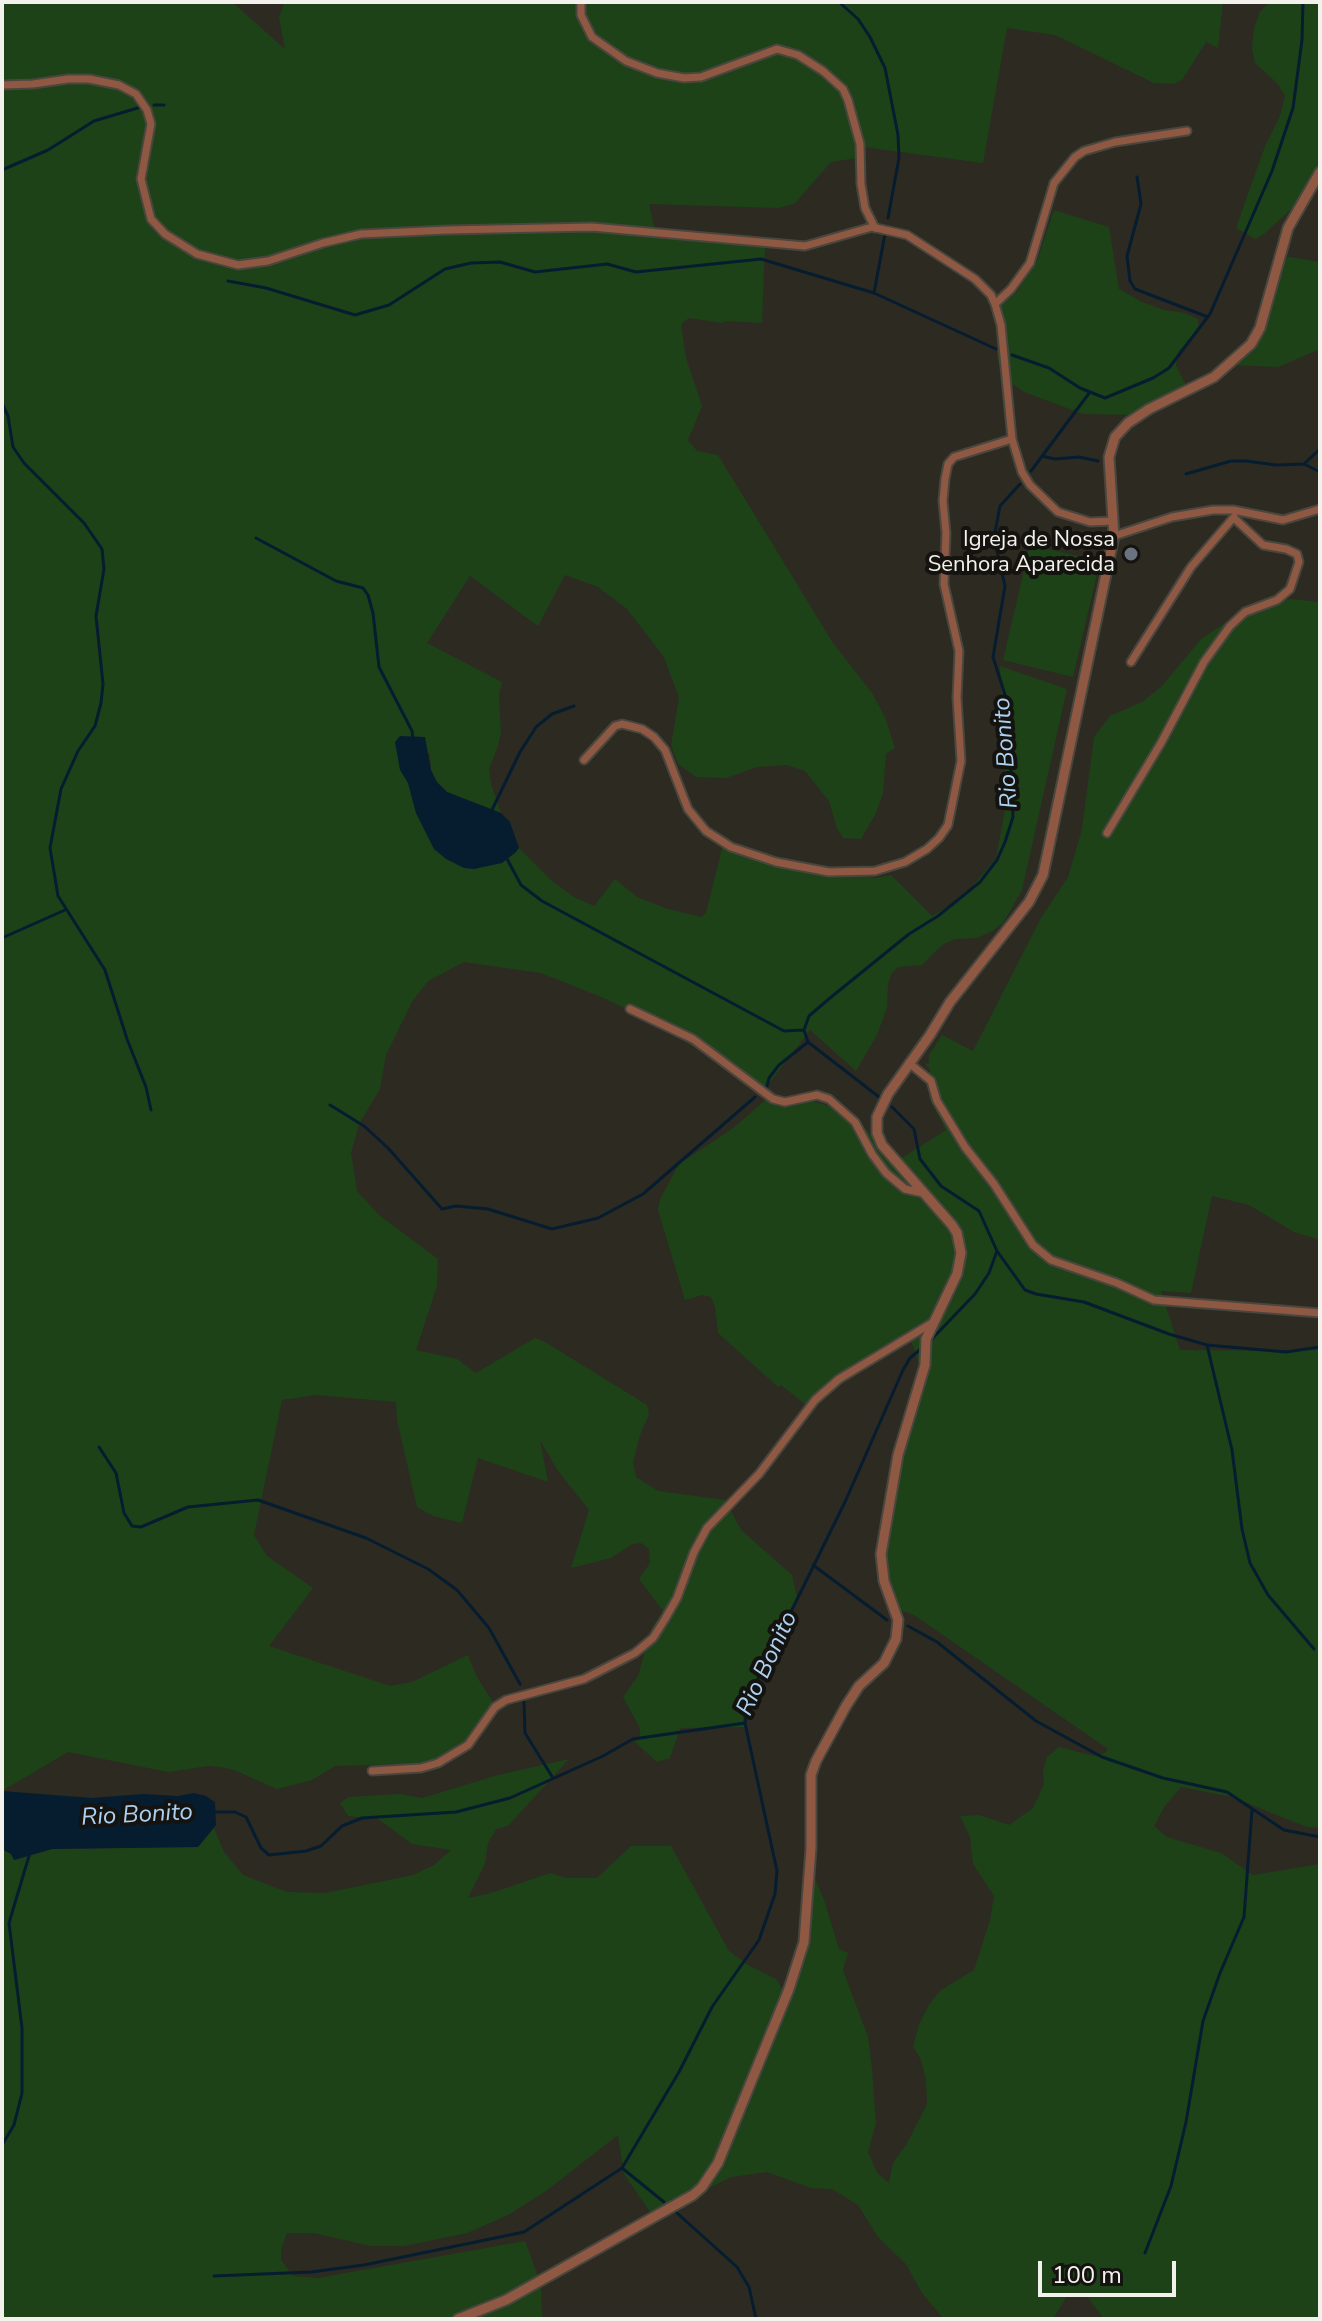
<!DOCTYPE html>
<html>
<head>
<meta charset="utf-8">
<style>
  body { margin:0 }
  #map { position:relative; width:1322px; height:2321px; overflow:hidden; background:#2d2a22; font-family:"Nunito Sans",sans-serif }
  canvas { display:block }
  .frame { position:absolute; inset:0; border:4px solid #f3f1ec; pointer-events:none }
  .scale { position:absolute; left:1038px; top:2261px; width:138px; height:36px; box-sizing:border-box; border:4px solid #f3f1ec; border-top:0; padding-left:10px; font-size:24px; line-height:28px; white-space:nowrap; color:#f3f1ec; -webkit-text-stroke:6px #14130f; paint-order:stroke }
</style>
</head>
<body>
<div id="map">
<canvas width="1322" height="2321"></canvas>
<div class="frame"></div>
<div class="scale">100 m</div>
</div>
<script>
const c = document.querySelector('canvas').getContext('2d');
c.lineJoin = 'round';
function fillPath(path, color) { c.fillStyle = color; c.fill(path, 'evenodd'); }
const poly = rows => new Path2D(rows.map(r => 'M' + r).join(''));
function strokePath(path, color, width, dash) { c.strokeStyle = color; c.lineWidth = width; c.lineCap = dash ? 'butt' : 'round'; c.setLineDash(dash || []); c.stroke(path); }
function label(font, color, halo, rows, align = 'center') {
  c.font = font + ' "Nunito Sans",sans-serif'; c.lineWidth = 8; c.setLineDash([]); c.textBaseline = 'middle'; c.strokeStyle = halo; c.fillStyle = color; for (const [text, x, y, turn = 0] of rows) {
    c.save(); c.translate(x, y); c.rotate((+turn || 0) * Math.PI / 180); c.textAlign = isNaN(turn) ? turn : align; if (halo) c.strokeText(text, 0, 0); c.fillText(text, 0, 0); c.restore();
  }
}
const green = poly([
  [2,2,232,2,285,49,279,17,285,2,1223,2,1218,48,1206,42,1182,80,1173,84,1154,83,1055,35,1007,28,983,163,856,146,857,158,831,162,795,203,779,208,649,204,653,223,658,234,762,239,765,247,762,323,725,321,721,323,689,318,681,324,686,358,702,406,688,440,697,451,718,455,833,643,872,693,885,717,895,748,886,754,883,793,876,813,861,839,843,838,837,828,829,801,805,771,786,765,757,767,726,778,696,777,678,764,671,745,679,698,664,657,627,609,598,587,565,575,538,626,470,576,427,643,502,682,499,696,501,732,498,746,489,769,491,784,501,813,447,792,437,782,431,770,430,753,400,767,408,783,416,813,434,848,515,853,519,848,551,880,574,897,594,906,615,879,637,897,668,909,701,917,706,913,723,844,753,855,757,861,876,878,891,875,932,916,965,895,996,858,1006,804,1000,666,1067,689,1022,890,1003,923,994,930,977,938,955,939,942,945,922,965,898,967,892,973,888,984,887,1008,877,1035,856,1071,810,1030,763,1091,659,1025,606,999,541,973,464,962,428,981,412,1002,386,1055,380,1089,359,1124,351,1153,357,1191,379,1215,438,1259,437,1286,416,1350,457,1359,476,1373,535,1338,545,1342,647,1405,649,1414,640,1435,633,1462,636,1477,658,1491,725,1500,741,1530,792,1575,797,1597,742,1709,744,1727,680,1728,670,1758,657,1762,635,1742,640,1738,640,1728,623,1697,638,1676,651,1630,663,1611,639,1579,650,1563,649,1549,641,1543,632,1544,611,1558,571,1568,589,1510,558,1471,540,1440,548,1482,478,1458,462,1523,433,1516,417,1507,397,1420,396,1402,316,1395,282,1400,254,1535,267,1556,313,1588,269,1646,390,1686,412,1682,468,1655,477,1677,493,1702,485,1713,471,1745,464,1753,454,1758,432,1763,335,1766,312,1780,277,1789,234,1770,221,1767,208,1766,168,1772,68,1752,2,1791],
  [1269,2,1320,2,1320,175,1298,203,1264,234,1255,239,1236,228,1265,146,1280,116,1285,96,1278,84,1255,63,1252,48,1254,28,1260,12],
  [1054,210,1109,227,1119,289,1142,302,1164,310,1185,313,1198,319,1198,329,1178,352,1176,366,1186,385,1137,415,1083,414,1024,392,1006,379,997,358,997,303,1016,293,1037,261],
  [1289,257,1320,262,1320,349,1278,367,1230,365,1262,322,1275,263],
  [1030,545,1100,561,1073,677,1003,660],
  [1290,599,1320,602,1320,1240,1294,1232,1249,1205,1212,1196,1191,1293,1161,1291,1180,1350,1298,1351,1320,1349,1320,1828,1307,1827,1232,1797,1181,1787,1165,1806,1154,1826,1167,1837,1221,1853,1253,1875,1320,1864,1320,2319,1104,2319,1085,2294,1069,2293,1053,2319,944,2319,922,2293,906,2264,878,2237,858,2205,832,2189,811,2188,767,2172,731,2177,653,2216,624,2174,618,2135,546,2191,508,2215,467,2233,404,2246,371,2246,313,2233,287,2233,281,2250,281,2260,293,2276,318,2278,525,2241,541,2285,542,2319,2,2319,2,1849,11,1854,15,1860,52,1849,198,1847,214,1828,224,1852,243,1875,287,1892,325,1893,413,1875,434,1865,451,1850,412,1844,378,1819,348,1816,340,1803,349,1797,400,1794,422,1798,498,1775,569,1759,508,1826,496,1829,488,1843,485,1864,468,1898,491,1893,550,1873,565,1878,597,1878,631,1846,671,1846,729,1951,748,1965,776,1979,783,1990,796,1968,809,1884,814,1876,824,1900,839,1949,848,1953,843,1970,868,2037,872,2069,876,2123,868,2152,877,2173,889,2183,893,2163,906,2145,927,2104,926,2080,921,2060,913,2046,919,2025,929,2005,941,1990,974,1970,990,1920,994,1896,973,1864,970,1837,960,1816,979,1815,1009,1825,1033,1808,1044,1784,1043,1770,1047,1757,1059,1747,1094,1756,1105,1753,1108,1749,914,1615,889,1606,883,1562,908,1412,919,1363,910,1338,842,1376,806,1405,781,1385,778,1387,718,1333,715,1307,711,1297,702,1295,685,1300,660,1217,658,1209,660,1199,679,1164,732,1129,769,1097,802,1098,842,1110,858,1120,894,1163,946,1130,929,1098,930,1070,925,1064,929,1063,929,1055,942,1035,973,1051,1041,918,1068,877,1082,829,1094,737,1110,716,1142,702,1161,687,1201,639,1234,617]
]);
const water = poly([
  [400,736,425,737,431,770,437,782,447,792,501,813,510,822,519,848,515,853,502,863,474,869,464,868,446,859,434,849,416,813,408,783,400,770,395,742],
  [2,1791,92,1798,143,1794,178,1796,194,1793,206,1796,215,1802,216,1825,198,1847,52,1849,14,1860,11,1854,2,1849]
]);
const stream = poly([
  [839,2,858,19,870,37,885,68,898,135,899,158,888,218],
  [154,105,164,105],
  [2,170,48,150,94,121,141,107],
  [1137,177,1141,204,1127,256,1130,281,1135,289,1208,317],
  [228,281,266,288,355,315,389,305,445,269,471,263,500,262,535,272,607,264,636,272,761,259,874,293,996,349],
  [874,293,885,234],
  [1012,355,1049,368,1080,388,1105,398,1153,378,1169,368,1210,314,1272,171,1293,108,1302,40,1303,2],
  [2,403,8,416,13,447,24,463,84,523,102,549,104,569,96,616,103,684,101,703,95,726,78,751,61,789,50,848,58,896,105,970,127,1039,146,1087,151,1110],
  [1042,456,1055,459,1079,457,1098,461],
  [1305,463,1320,449],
  [1031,471,1090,392],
  [1186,474,1231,461,1246,461,1276,465,1304,464,1320,472],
  [256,538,336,581,363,588,368,595,373,613,379,667,412,731,413,739],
  [491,812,520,752,536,727,552,714,574,706],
  [506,857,521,885,542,901,784,1031,804,1030],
  [2,938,65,910],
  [767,1086,769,1078,779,1065,808,1042],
  [879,1097,808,1042,804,1030,809,1016,830,998,909,934,938,916,980,882,997,860,1005,842,1013,817,1010,750,1006,698,993,657,1005,586,994,538,1000,506,1020,484],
  [330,1105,364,1126,388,1148,442,1209,456,1206,488,1209,552,1229,598,1218,643,1194,755,1097],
  [892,1107,914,1129,920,1159,941,1186,979,1211,997,1251,1025,1290,1036,1294,1084,1302,1169,1334,1207,1345,1286,1352,1320,1347],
  [929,1342,975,1294,989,1273,997,1251],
  [1207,1345,1232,1450,1242,1529,1250,1563,1268,1595,1314,1649],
  [99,1447,116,1473,124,1513,132,1526,141,1527,188,1507,258,1500,366,1538,428,1569,457,1590,489,1628,520,1684],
  [813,1565,887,1620],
  [908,1626,937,1642,1036,1721,1102,1757,1163,1778,1227,1792,1284,1830,1320,1837],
  [524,1702,525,1733,553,1778],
  [216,1812,235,1812,246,1817,261,1848,269,1855,306,1851,321,1846,342,1826,362,1818,456,1812,510,1798,603,1756,633,1739,745,1723],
  [2,2145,14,2125,22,2093,22,2028,9,1923,29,1856],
  [622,2168,664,2202],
  [677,2213,737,2267,749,2287,756,2319],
  [1145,2253,1171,2186,1186,2122,1203,2021,1220,1973,1244,1917,1252,1810],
  [214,2276,311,2272,364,2265,524,2232,622,2168,679,2072,712,2007,759,1940,775,1894,777,1871,745,1723,750,1695,845,1502,903,1370,910,1358,923,1347]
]);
const minor = poly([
  [581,2,581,15,592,37,626,61,657,73,684,78,701,77,777,49,798,55,823,71,843,89,848,100,860,144,861,184,865,208,875,228],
  [2,85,33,84,68,79,89,79,119,85,136,94,147,110,151,124,141,179,151,219,165,234,197,254,238,265,268,261,323,243,361,234,447,230,592,227,805,246,872,227,907,235,975,279,991,295,995,304,1001,325,1012,439,1022,472,1030,485,1058,512,1090,522,1113,521],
  [995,304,1011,289,1030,263,1054,183,1075,157,1084,151,1115,142,1187,131],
  [1114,536,1172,517,1213,510,1233,510,1283,520,1320,509],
  [1131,662,1191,567,1234,517],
  [584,760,615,726,622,724,642,729,654,737,665,750,688,809,706,831,731,847,776,862,829,872,875,871,905,862,927,849,939,838,948,825,961,761,957,698,959,651,944,584,946,533,943,501,945,479,948,464,954,457,1012,439],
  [1107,833,1161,743,1204,662,1230,626,1245,612,1277,600,1290,589,1299,562,1297,554,1286,549,1263,545,1234,518],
  [630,1009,693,1039,773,1099,785,1102,817,1095,829,1099,855,1122,872,1154,886,1173,905,1189,923,1193],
  [909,1063,931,1081,937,1101,965,1147,994,1184,1033,1245,1051,1260,1117,1283,1154,1300,1320,1313],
  [372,1771,421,1768,438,1763,468,1745,495,1707,506,1700,584,1679,635,1653,653,1638,665,1619,677,1598,694,1552,707,1528,759,1474,815,1400,839,1379,932,1323]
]);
const tertiary = poly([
  [458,2319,506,2300,693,2195,702,2187,718,2163,789,1989,804,1942,811,1848,811,1775,816,1761,846,1706,859,1686,884,1663,896,1639,898,1620,884,1581,881,1554,898,1455,925,1365,926,1339,957,1274,961,1253,957,1233,952,1225,882,1145,877,1133,877,1117,888,1094,930,1035,950,1002,1029,902,1043,875,1114,536,1109,457,1115,437,1128,423,1149,409,1214,377,1251,344,1260,328,1288,228,1320,172]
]);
const markers = [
  [1131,554,8,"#6b7280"]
];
const poiNames = [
  ["Igreja de Nossa",1115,541],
  ["Senhora Aparecida",1115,566]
];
const waterNames = [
  ["Rio Bonito",1007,753,-94],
  ["Rio Bonito",768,1664,-65],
  ["Rio Bonito",137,1816,-3]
];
fillPath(green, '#1d4218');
fillPath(water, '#061d30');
strokePath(stream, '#061d30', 3);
strokePath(minor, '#49463e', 11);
strokePath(tertiary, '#49463e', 13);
strokePath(minor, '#8f5843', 7);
strokePath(tertiary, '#8f5843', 9);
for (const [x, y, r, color] of markers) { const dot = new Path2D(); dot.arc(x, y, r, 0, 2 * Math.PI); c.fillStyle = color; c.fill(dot); strokePath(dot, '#14130f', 3); }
label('22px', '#f3f1ec', '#14130f', poiNames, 'right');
label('italic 24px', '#acd0f0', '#14130f', waterNames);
</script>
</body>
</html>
